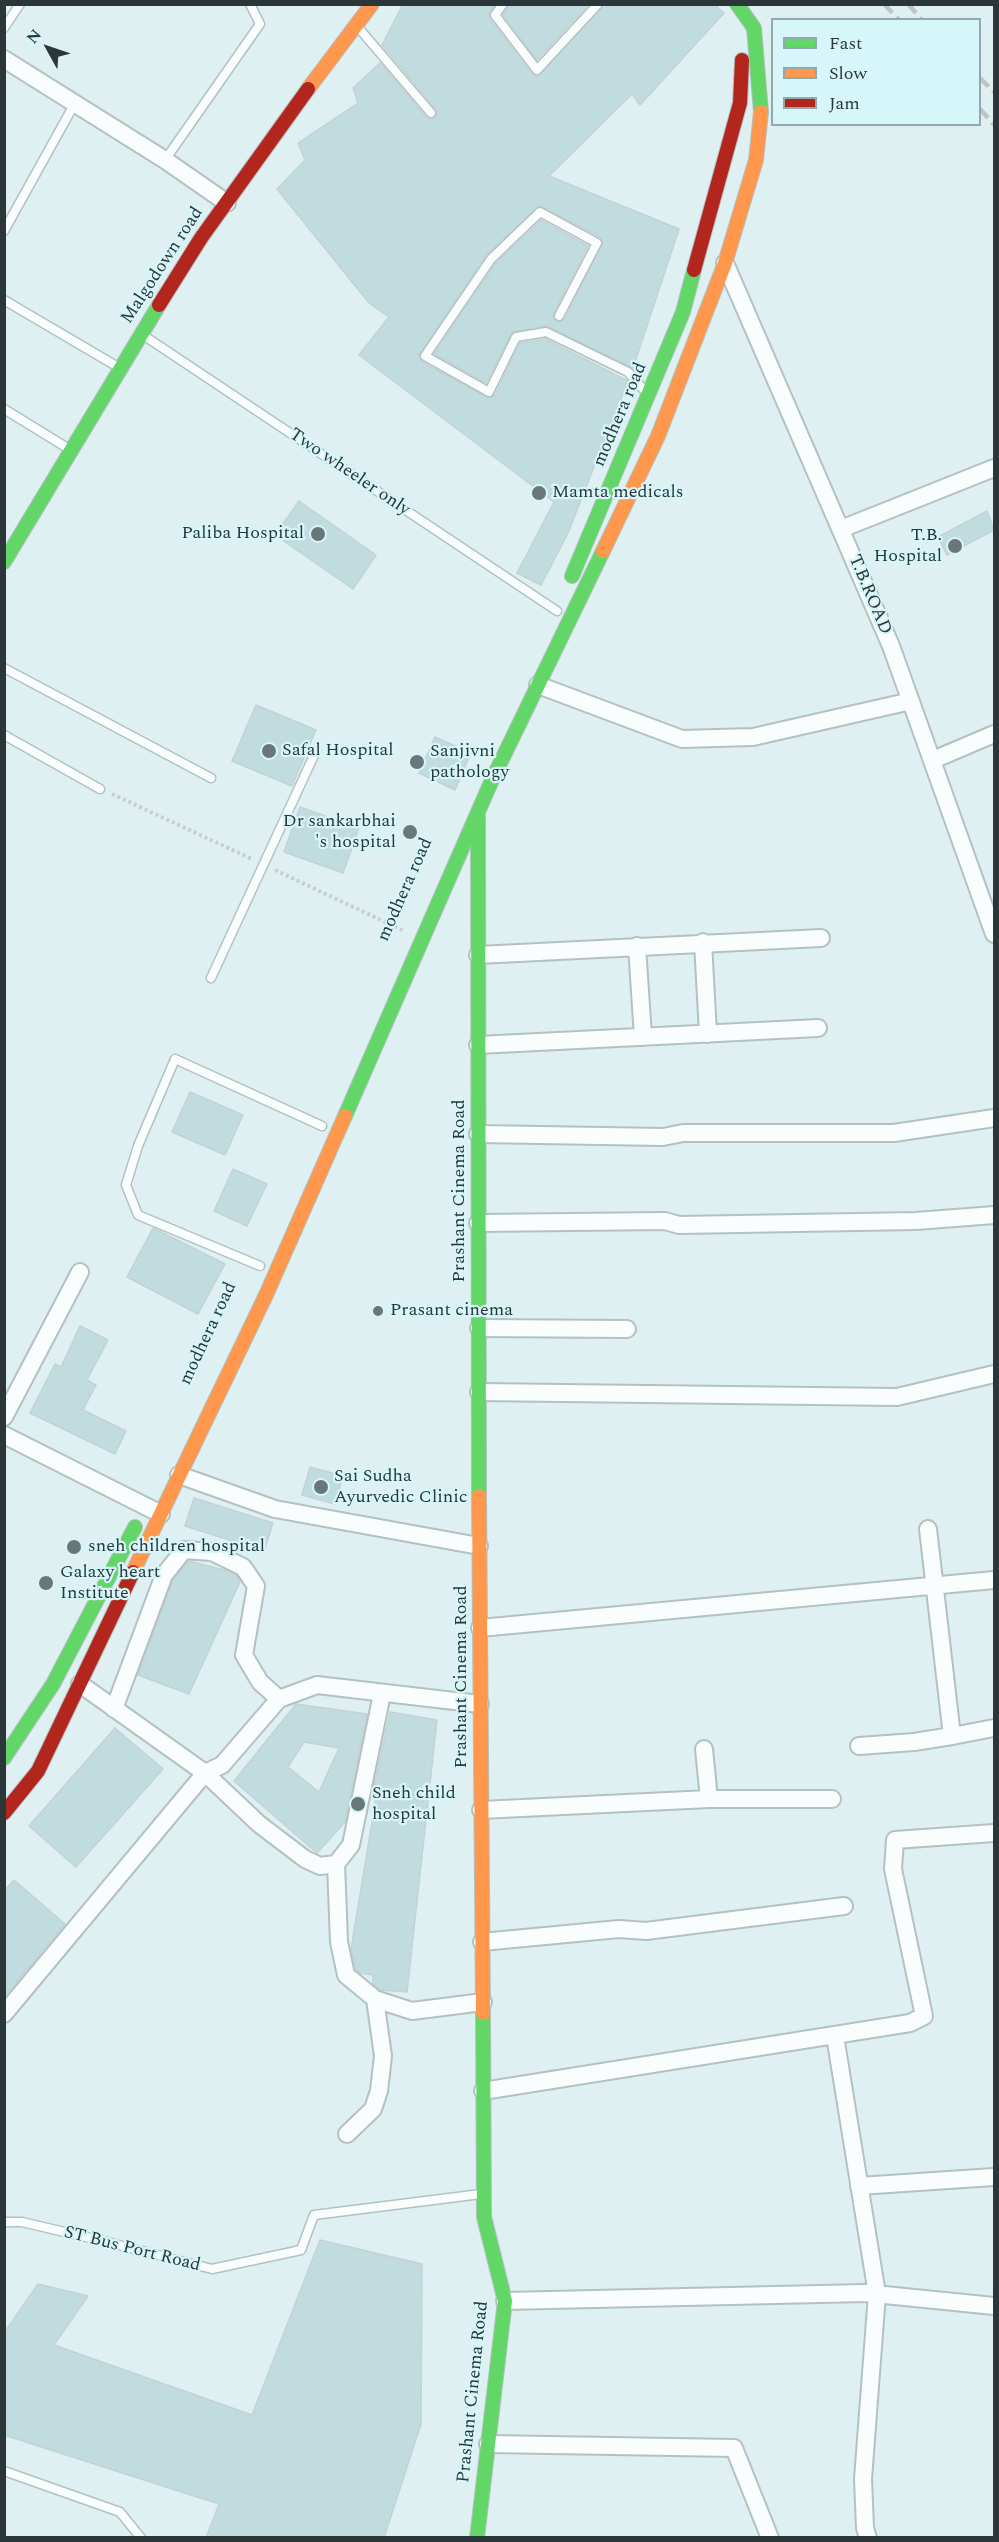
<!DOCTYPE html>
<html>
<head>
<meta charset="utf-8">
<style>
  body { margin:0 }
  #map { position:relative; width:999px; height:2542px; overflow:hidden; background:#def0f1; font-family:Spectral,serif }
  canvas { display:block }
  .frame { position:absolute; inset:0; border:6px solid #2a3638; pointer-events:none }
  .legend { position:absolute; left:771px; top:18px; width:210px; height:108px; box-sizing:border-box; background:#d6f6f9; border:2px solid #91a9ac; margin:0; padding:8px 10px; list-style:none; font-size:18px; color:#2a3638 }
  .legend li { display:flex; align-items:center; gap:12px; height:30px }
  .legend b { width:30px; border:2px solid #91a9ac }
  .north { position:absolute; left:18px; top:18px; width:60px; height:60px; -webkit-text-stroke:4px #d6f6f9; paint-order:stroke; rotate:310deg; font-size:16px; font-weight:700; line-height:24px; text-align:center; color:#2a3638 }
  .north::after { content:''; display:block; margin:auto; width:21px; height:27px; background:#2a3638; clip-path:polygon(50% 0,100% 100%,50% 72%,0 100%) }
</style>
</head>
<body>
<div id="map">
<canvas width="999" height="2542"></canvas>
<div class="frame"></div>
<ul class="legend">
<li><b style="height:8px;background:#63d668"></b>Fast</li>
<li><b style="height:8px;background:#ff974d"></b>Slow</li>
<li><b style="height:8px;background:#b3261e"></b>Jam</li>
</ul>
<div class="north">N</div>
</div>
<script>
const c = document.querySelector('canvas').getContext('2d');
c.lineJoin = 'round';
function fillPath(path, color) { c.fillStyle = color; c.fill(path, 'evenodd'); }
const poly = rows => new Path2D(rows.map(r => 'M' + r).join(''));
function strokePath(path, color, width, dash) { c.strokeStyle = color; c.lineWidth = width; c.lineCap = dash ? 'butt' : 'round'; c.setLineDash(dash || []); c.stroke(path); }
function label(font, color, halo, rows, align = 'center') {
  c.font = font + ' Spectral,serif'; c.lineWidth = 4.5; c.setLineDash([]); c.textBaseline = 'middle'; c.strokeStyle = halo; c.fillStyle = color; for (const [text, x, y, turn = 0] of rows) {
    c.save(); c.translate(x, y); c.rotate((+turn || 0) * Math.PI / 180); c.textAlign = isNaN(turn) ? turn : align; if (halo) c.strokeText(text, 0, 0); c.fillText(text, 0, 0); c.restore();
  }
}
const building = poly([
  [403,4,495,4,490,12,490,19,532,74,538,76,604,4,714,4,724,13,640,105,632,94,549,176,679,229,633,368,546,326,512,332,486,383,434,354,496,263,541,220,588,246,553,314,557,322,565,319,603,242,600,237,540,206,486,255,419,355,422,362,489,398,495,395,520,343,545,339,628,381,568,533,541,585,517,573,554,502,359,355,389,317,369,303,277,189,305,160,298,143,358,103,353,88,380,63,426,117,432,119,437,116,436,109,382,45,403,4],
  [509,4,589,4,537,60,503,15,509,4],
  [299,501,376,555,353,589,275,535,299,501],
  [987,511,994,530,947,555,938,537,987,511],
  [256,705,316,730,292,786,232,761,256,705],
  [435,737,471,753,455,790,419,773,435,737],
  [300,807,359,828,343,873,284,852,300,807],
  [190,1092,243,1115,225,1155,172,1132,190,1092],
  [233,1169,267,1184,247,1226,214,1211,233,1169],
  [153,1228,225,1264,198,1314,127,1277,153,1228],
  [80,1326,108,1340,87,1380,96,1385,83,1410,126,1431,115,1454,30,1413,55,1364,61,1367,80,1326],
  [310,1467,343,1476,335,1504,302,1495,310,1467],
  [194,1498,273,1523,264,1551,185,1526,194,1498],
  [189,1561,224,1570,236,1575,240,1582,189,1694,138,1675,173,1580,189,1561],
  [296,1704,367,1714,345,1822,317,1853,234,1781,296,1704],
  [304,1742,339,1748,319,1792,288,1767,304,1742],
  [390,1712,437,1720,407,1992,380,1990,373,1984,373,1975,360,1973,356,1969,351,1949,378,1786,373,1791,390,1712],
  [115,1728,163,1769,76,1867,29,1826,115,1728],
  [14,1880,65,1924,4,1997,4,1891,14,1880],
  [320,2240,422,2264,421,2424,384,2538,206,2538,219,2504,4,2435,4,2333,38,2284,88,2296,54,2345,252,2415,320,2240]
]);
const path = poly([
  [112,794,252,859],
  [275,870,404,931]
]);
const lane = poly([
  [503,4,495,15,537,70,598,4],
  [357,26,431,113],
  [4,28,20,4],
  [165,160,260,24,250,4],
  [4,231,75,103],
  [4,300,118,367],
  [559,316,597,243,540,212,491,259,425,356,489,392,516,337,546,332,628,372,645,391],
  [143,335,557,611],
  [4,409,69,449],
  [4,668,211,778],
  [4,735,100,789],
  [211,978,316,751],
  [260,1266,138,1215,126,1185,138,1146,175,1059,322,1126],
  [4,2222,22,2222,107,2242,212,2269,301,2250,314,2215,481,2194],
  [4,2471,120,2512,141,2538]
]);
const street = poly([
  [4,59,165,160,227,203],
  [725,263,891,646,994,934],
  [841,529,994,468],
  [538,685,682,739,753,737,911,701],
  [933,760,994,734],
  [703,942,708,1034],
  [637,946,643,1037],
  [478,955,821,938],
  [478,1045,818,1028],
  [478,1134,663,1137,683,1133,894,1133,994,1118],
  [478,1223,665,1221,679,1225,916,1221,994,1215],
  [479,1328,627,1329],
  [479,1392,897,1397,994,1374],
  [4,1417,80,1272],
  [4,1435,161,1514],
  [179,1475,275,1509,479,1546],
  [928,1529,952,1736,994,1728],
  [480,1628,994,1580],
  [80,1684,205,1773,222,1765,279,1699,317,1685,480,1704],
  [114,1709,164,1575,184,1550,212,1552,243,1567,256,1586,244,1655,260,1682,279,1699],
  [859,1746,914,1742,952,1736],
  [709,1799,832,1799],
  [481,1810,709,1799,704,1749],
  [336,1864,339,1942,346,1975,375,1999,412,2011,483,2002],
  [482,1942,619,1929,646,1931,844,1906],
  [4,2014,205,1773,259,1824,305,1859,320,1866,336,1864,351,1845,382,1694],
  [835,2036,877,2294,863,2479,865,2528,868,2538],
  [483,2091,910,2023,924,2016,893,1869,895,1840,994,1833],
  [347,2134,373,2109,379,2091,383,2056,375,1999],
  [859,2186,994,2177],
  [505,2301,865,2293,994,2306],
  [488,2444,734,2448,770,2538]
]);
const fast = poly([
  [737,4,754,28,761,112],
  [4,562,159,305],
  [572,576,683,312,694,270],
  [478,814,479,1496],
  [345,1116,492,780,603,551],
  [4,1758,53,1684,135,1527],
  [477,2538,505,2301,484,2217,483,2013]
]);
const slow = poly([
  [308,89,372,4],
  [603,551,658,436,725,263,756,160,761,112],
  [479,1496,483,2013],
  [133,1572,266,1295,345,1116]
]);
const jam = poly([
  [694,270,740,103,742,60],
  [159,305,201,238,308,89],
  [4,1813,38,1771,133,1572]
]);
const rail = poly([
  [884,4,899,20],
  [908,4,922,20],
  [980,78,994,92],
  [980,109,994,125]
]);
const markers = [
  [539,493,8,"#697779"],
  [318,534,8,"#697779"],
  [955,546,8,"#697779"],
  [269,751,8,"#697779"],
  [417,762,8,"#697779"],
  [410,832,8,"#697779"],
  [378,1311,6,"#697779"],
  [321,1487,8,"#697779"],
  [74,1547,8,"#697779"],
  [46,1583,8,"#697779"],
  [358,1804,8,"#697779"]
];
const streetNames = [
  ["Malgodown road",163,266,-57],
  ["modhera road",621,415,-67],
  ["Two wheeler only",349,473,34],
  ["T.B.ROAD",869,595,67],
  ["modhera road",406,890,-66],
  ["Prashant Cinema Road",460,1191,-90],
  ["modhera road",209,1334,-65],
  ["Prashant Cinema Road",462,1677,-90],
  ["ST Bus Port Road",132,2250,14],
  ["Prashant Cinema Road",474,2392,-84]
];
const poiNames = [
  ["Mamta medicals",552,493],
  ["Paliba Hospital",304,534,"right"],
  ["T.B.",942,536,"right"],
  ["Hospital",942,557,"right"],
  ["Safal Hospital",282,751],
  ["Sanjivni",430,752],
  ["pathology",430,773],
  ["Dr sankarbhai",396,822,"right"],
  ["'s hospital",396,843,"right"],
  ["Prasant cinema",390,1311],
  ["Sai Sudha",334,1477],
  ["Ayurvedic Clinic",334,1498],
  ["sneh children hospital",88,1547],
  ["Galaxy heart",60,1573],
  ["Institute",60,1594],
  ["Sneh child",372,1794],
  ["hospital",372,1815]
];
fillPath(building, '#c1dcdf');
strokePath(building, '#c4d2d3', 1.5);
strokePath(lane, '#b3c1c2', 11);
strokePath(street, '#b3c1c2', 20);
strokePath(fast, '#b3c1c2', 16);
strokePath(slow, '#b3c1c2', 16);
strokePath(jam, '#b3c1c2', 16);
strokePath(path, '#c8cecf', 4, [3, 3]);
strokePath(lane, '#fafdfd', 8);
strokePath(street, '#fafdfd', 16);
strokePath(fast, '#63d668', 14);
strokePath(slow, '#ff974d', 14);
strokePath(jam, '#b3261e', 14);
strokePath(rail, '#bfc3c4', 4.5, [12, 6]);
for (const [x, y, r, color] of markers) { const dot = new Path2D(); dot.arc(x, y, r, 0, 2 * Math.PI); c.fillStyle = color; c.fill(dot); strokePath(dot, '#d6f6f9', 2); }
label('18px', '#2a3638', '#d6f6f9', streetNames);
label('18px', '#2a3638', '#d6f6f9', poiNames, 'left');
</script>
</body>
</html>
